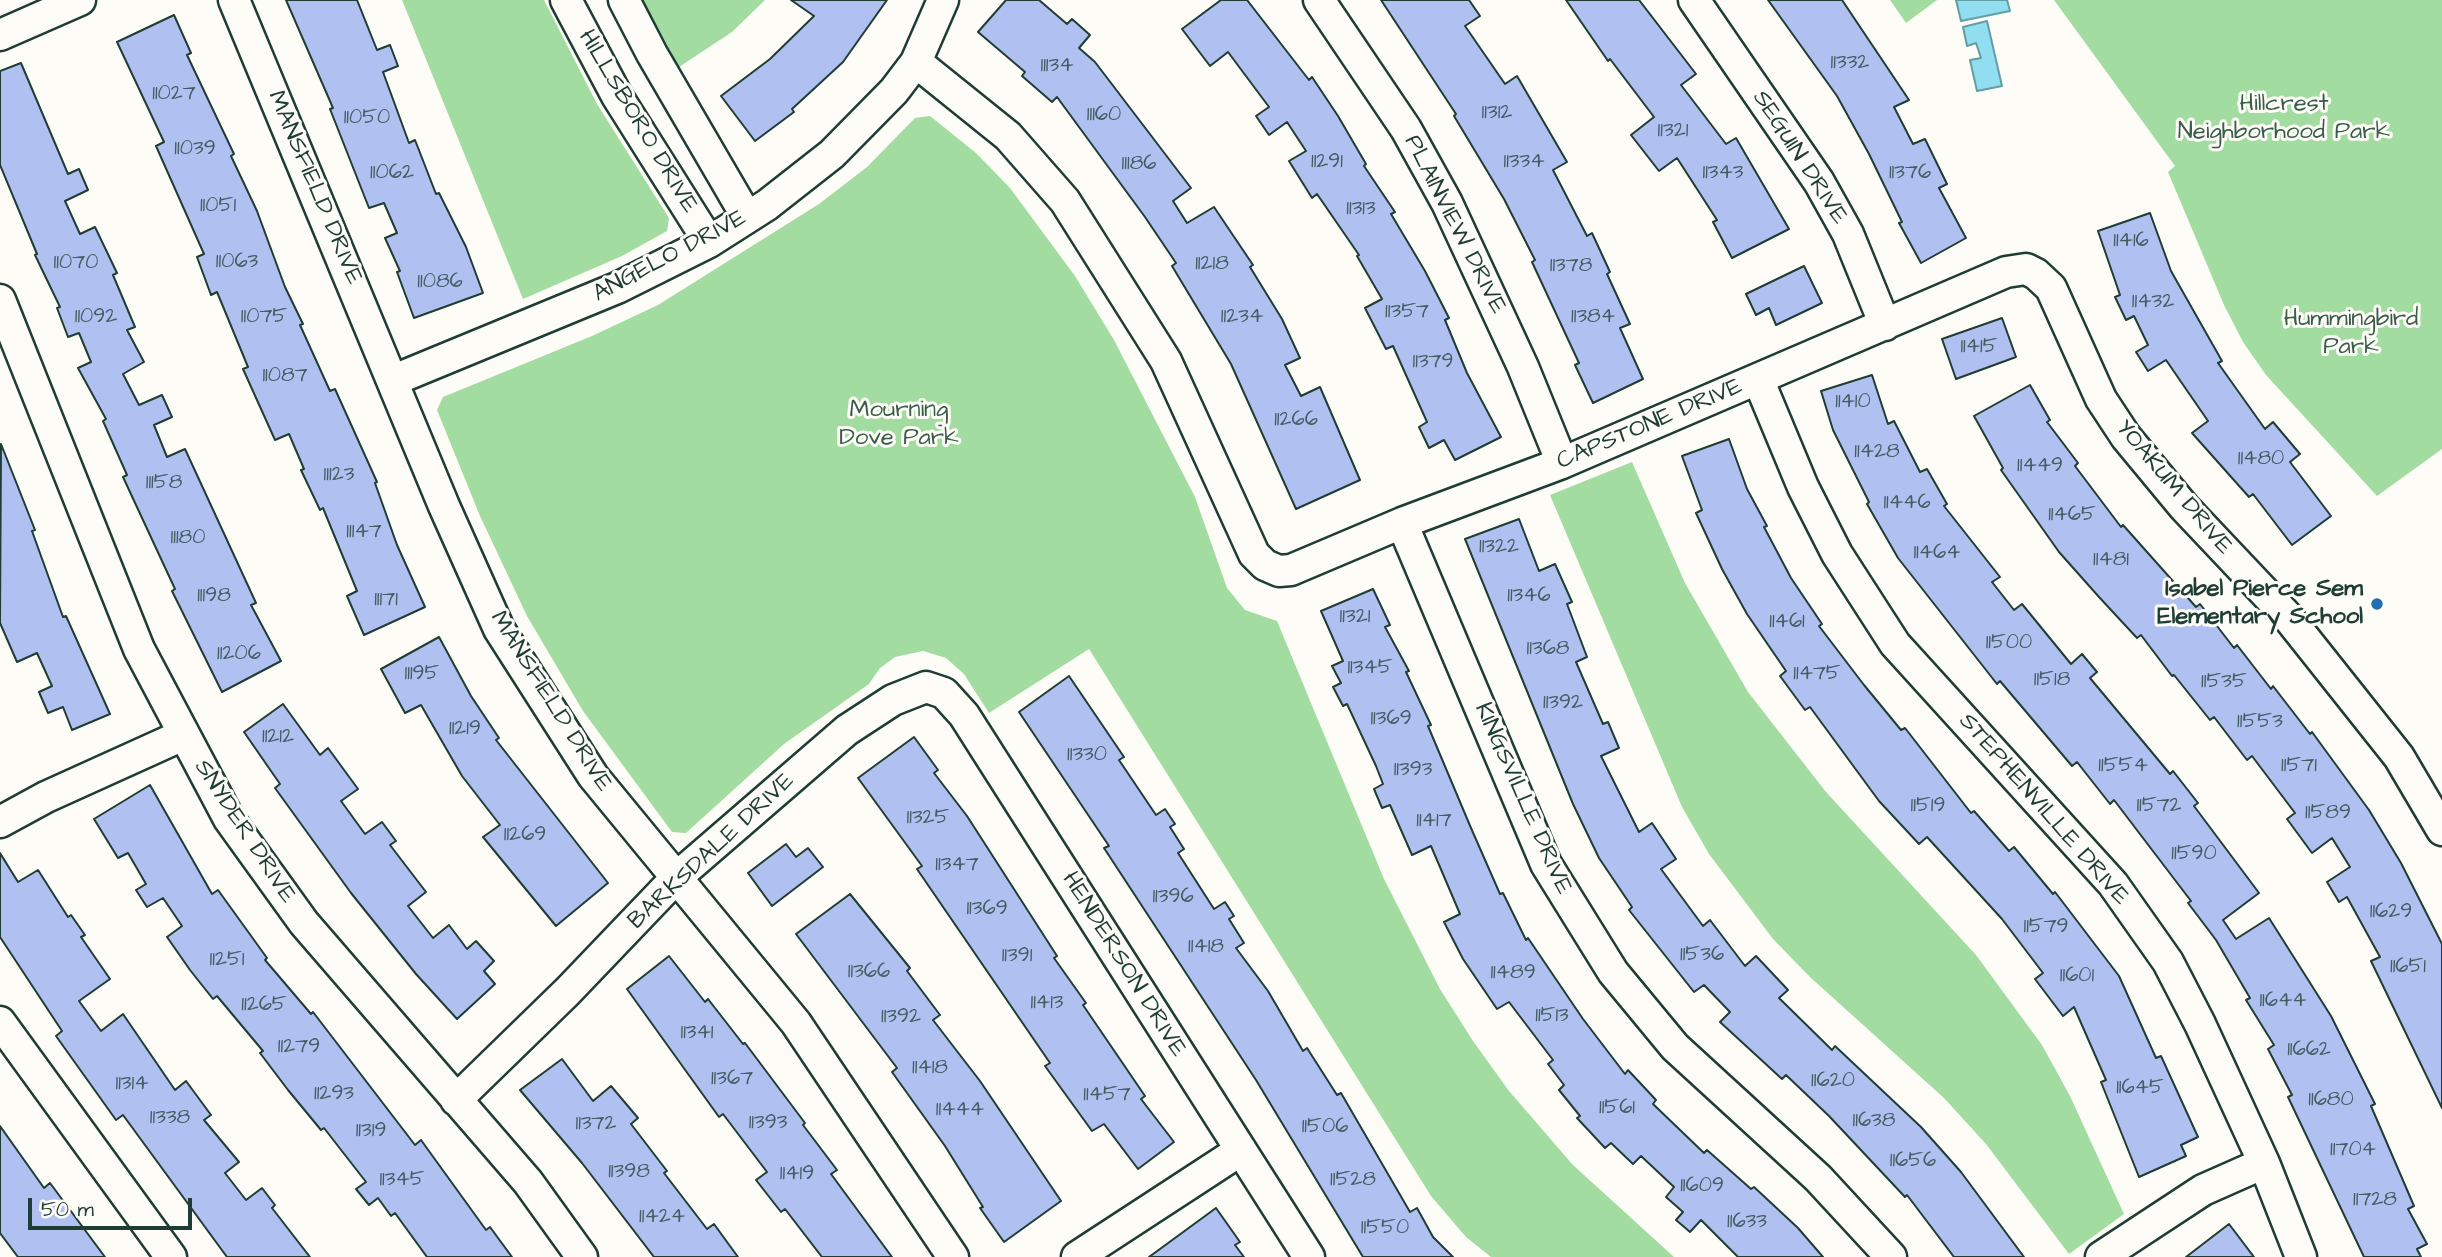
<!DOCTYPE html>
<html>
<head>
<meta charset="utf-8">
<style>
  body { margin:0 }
  #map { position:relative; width:2442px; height:1257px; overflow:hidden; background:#fdfcf7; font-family:"Architects Daughter",sans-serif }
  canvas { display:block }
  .scale { position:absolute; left:28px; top:1198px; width:164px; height:32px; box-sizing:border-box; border:4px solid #1f3d34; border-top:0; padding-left:9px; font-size:21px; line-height:24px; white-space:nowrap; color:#1f3d34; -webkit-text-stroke:5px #fdfcf7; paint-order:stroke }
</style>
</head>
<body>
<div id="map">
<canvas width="2442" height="1257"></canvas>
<div class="scale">50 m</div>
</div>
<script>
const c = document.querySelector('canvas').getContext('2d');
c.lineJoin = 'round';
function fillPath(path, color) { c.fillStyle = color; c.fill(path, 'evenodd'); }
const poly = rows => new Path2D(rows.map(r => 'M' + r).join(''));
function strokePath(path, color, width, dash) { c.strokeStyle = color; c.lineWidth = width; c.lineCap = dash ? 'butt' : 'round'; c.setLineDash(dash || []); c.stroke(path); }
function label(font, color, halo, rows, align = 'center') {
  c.font = font + ' "Architects Daughter",sans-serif'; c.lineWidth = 6; c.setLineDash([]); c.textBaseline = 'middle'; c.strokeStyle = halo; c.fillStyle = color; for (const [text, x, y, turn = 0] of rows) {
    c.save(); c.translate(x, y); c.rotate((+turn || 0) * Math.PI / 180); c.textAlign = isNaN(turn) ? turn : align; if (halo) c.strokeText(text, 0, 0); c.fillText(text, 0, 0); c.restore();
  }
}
const green = poly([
  [402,0,544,0,597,104,669,218,667,231,622,256,523,299],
  [643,0,765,0,732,32,679,67],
  [1890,0,1937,0,1906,23],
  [2054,0,2442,0,2442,449,2377,496,2266,375,2243,342,2224,305,2168,172,2175,166],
  [930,116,976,153,1010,188,1075,276,1114,340,1195,497,1227,588,1245,610,1277,621,1384,879,1440,989,1473,1041,1509,1091,1573,1165,1674,1257,1491,1257,1466,1237,1431,1196,1089,649,989,713,964,674,946,658,923,651,895,657,880,668,869,684,784,744,686,833,672,832,583,711,527,616,480,516,437,410,443,397,592,336,658,305,819,204,867,167,915,118],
  [1632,462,1685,583,1748,692,1826,792,1976,955,2042,1045,2070,1096,2124,1214,2069,1254,1986,1144,1944,1098,1810,977,1773,939,1709,854,1682,807,1550,495]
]);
const water = poly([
  [1956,0,2007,0,2010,11,1961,21,1956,0],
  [1987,21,2002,86,1977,91,1970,60,1981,58,1976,43,1967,46,1963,27,1987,21]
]);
const building = poly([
  [286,0,357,0,377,50,390,45,398,66,383,72,409,143,415,140,436,194,439,193,466,247,483,293,414,318,397,272,400,271,385,238,397,233,384,203,369,208,330,109,333,108,286,0],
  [791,0,887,0,843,62,792,109,794,112,755,141,721,96,770,59,814,16,791,0],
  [1006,0,1039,0,1067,24,1072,19,1090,35,1079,48,1095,62,1191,188,1173,201,1187,223,1214,207,1253,265,1250,267,1282,319,1300,358,1285,365,1301,396,1320,387,1360,480,1296,509,1231,364,1172,266,1176,263,1145,217,1057,97,1052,102,1022,76,1025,72,978,32,1006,0],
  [1221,0,1247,0,1309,80,1312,77,1338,116,1366,164,1364,166,1395,212,1391,214,1425,271,1449,318,1445,320,1467,373,1501,437,1455,460,1444,440,1429,448,1419,427,1427,422,1393,346,1386,349,1365,308,1382,299,1357,256,1359,255,1317,194,1312,198,1289,161,1306,151,1287,122,1269,135,1256,116,1269,107,1228,52,1210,66,1182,29,1221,0],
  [1381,0,1469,0,1480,16,1465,26,1505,84,1517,76,1567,162,1553,170,1587,236,1592,233,1610,272,1607,274,1630,324,1620,328,1643,379,1593,403,1575,365,1579,363,1532,262,1535,260,1504,199,1454,116,1456,114,1381,0],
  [1566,0,1639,0,1696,74,1681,85,1726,144,1736,138,1789,229,1732,258,1713,222,1717,220,1677,158,1659,171,1631,135,1654,117,1610,59,1608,61,1566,0],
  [1768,0,1842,0,1909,100,1894,107,1913,144,1925,139,1947,184,1939,188,1966,238,1921,263,1899,223,1902,222,1869,154,1837,96,1768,0],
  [174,15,191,53,187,55,234,154,231,156,257,211,285,287,303,324,300,325,330,391,335,389,377,482,375,483,397,545,425,607,364,635,347,596,357,591,323,508,320,510,301,470,304,469,289,434,275,440,243,369,248,367,217,292,211,295,197,257,204,254,156,146,164,142,117,42,174,15],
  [21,63,68,174,79,169,88,190,65,201,80,234,95,227,117,273,113,275,135,327,127,330,144,362,123,374,139,405,162,395,172,417,154,425,167,457,185,449,256,603,251,605,281,661,222,692,172,591,175,589,123,477,127,475,103,421,106,419,78,368,91,362,79,333,68,337,57,308,60,307,35,255,37,254,0,165,0,71,21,63],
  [2150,213,2171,271,2222,361,2218,363,2265,429,2273,422,2300,454,2290,462,2331,516,2292,545,2253,494,2249,497,2192,433,2208,421,2166,360,2148,371,2136,352,2148,345,2134,316,2126,320,2115,297,2120,295,2098,231,2150,213],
  [1804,266,1822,303,1776,325,1769,308,1756,315,1746,294,1804,266],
  [2002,318,2016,357,1956,379,1942,339,2002,318],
  [1872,375,1888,424,1894,421,1920,472,1927,469,1947,504,1944,506,2000,577,1992,582,2014,610,2022,604,2071,664,2082,654,2097,672,2090,678,2170,774,2173,771,2198,803,2194,806,2259,893,2223,920,2236,939,2269,918,2331,1016,2375,1104,2371,1106,2414,1206,2408,1209,2427,1244,2417,1249,2421,1257,2364,1257,2288,1097,2292,1095,2268,1049,2274,1045,2246,1000,2250,998,2216,940,2188,903,2191,901,2114,800,2110,804,2077,762,2072,766,2000,681,1997,684,1898,558,1867,504,1869,502,1833,430,1821,391,1872,375],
  [2030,385,2050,420,2047,422,2078,463,2075,466,2121,527,2123,525,2196,607,2200,604,2234,648,2237,645,2271,689,2273,686,2310,734,2312,732,2369,810,2401,863,2442,944,2442,1108,2371,961,2380,957,2347,897,2339,902,2327,882,2350,867,2332,838,2312,853,2287,819,2295,813,2252,756,2247,760,2214,717,2210,720,2174,675,2172,676,2141,635,2137,638,2099,597,2059,552,2001,470,2003,468,1974,416,2030,385],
  [1729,439,1747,489,1767,526,1764,527,1791,578,1822,624,1819,626,1864,685,1901,730,1905,728,1971,813,1974,811,2009,851,2014,847,2053,894,2055,892,2119,976,2156,1058,2161,1056,2198,1137,2181,1145,2186,1156,2139,1177,2101,1082,2106,1080,2074,1007,2063,1016,2035,979,2043,973,2002,919,1927,837,1919,844,1879,801,1810,707,1805,710,1780,676,1786,671,1747,614,1722,569,1696,513,1702,510,1682,456,1729,439],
  [1,444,35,530,32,531,63,617,66,616,110,714,72,730,63,707,48,713,39,692,52,686,37,653,17,662,0,623,1,444],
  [1519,519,1539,571,1555,564,1572,602,1567,604,1587,657,1576,662,1603,724,1608,722,1619,748,1601,756,1639,832,1652,823,1676,859,1661,869,1703,926,1710,920,1745,966,1756,956,1788,990,1779,998,1832,1050,1835,1046,1921,1127,1961,1172,2024,1257,1954,1257,1907,1195,1905,1197,1829,1116,1786,1075,1782,1079,1720,1022,1730,1012,1704,985,1694,992,1629,910,1632,907,1599,858,1573,804,1465,539,1519,519],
  [1373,589,1390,625,1385,627,1409,671,1406,672,1431,725,1428,726,1471,828,1500,894,1503,893,1526,940,1528,938,1583,1019,1625,1074,1628,1070,1656,1100,1653,1104,1704,1153,1707,1150,1751,1189,1754,1187,1798,1228,1823,1257,1738,1257,1701,1220,1690,1232,1676,1220,1683,1212,1666,1197,1674,1187,1641,1156,1633,1164,1611,1143,1605,1148,1577,1118,1580,1116,1559,1090,1564,1085,1548,1064,1553,1060,1509,1002,1497,1009,1463,959,1444,922,1460,914,1431,846,1412,855,1390,805,1382,808,1374,789,1383,784,1376,766,1347,704,1343,706,1333,687,1341,683,1332,666,1343,661,1321,611,1373,589],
  [439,637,471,696,499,738,496,740,608,883,556,926,483,837,500,825,462,776,421,705,405,713,381,669,439,637],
  [1069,676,1124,757,1119,760,1156,815,1165,809,1175,824,1170,827,1184,849,1178,853,1214,909,1225,902,1234,916,1229,919,1244,943,1236,948,1268,991,1303,1051,1307,1048,1337,1095,1341,1093,1410,1212,1417,1208,1433,1237,1453,1257,1363,1257,1256,1080,1104,848,1109,846,1019,712,1069,676],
  [283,704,320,755,328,748,358,789,341,801,365,834,382,822,396,841,390,845,426,892,408,906,433,938,449,925,467,949,476,941,494,961,484,971,495,984,457,1019,416,974,351,893,275,788,280,784,244,732,283,704],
  [914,737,938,770,934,773,967,816,1057,956,1054,958,1086,1003,1083,1005,1145,1096,1141,1099,1174,1142,1138,1169,1104,1124,1092,1131,1045,1066,1050,1063,917,869,922,866,858,778,914,737],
  [150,785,212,894,218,890,267,958,265,960,311,1014,313,1012,415,1145,421,1140,486,1230,490,1227,512,1257,427,1257,395,1213,391,1216,378,1198,369,1205,356,1189,366,1182,324,1128,321,1130,288,1090,260,1053,263,1051,217,996,213,999,190,970,167,937,182,926,163,898,147,907,136,890,146,884,128,853,118,858,94,819,150,785],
  [786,844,796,857,808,848,823,867,772,906,748,873,786,844],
  [0,853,18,882,38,870,68,917,71,915,85,935,81,937,110,979,79,1001,101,1031,123,1014,175,1090,186,1081,211,1115,204,1120,239,1162,225,1173,246,1200,262,1188,275,1205,272,1208,310,1257,227,1257,123,1115,116,1120,56,1036,62,1031,0,937,0,853],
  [850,894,910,968,907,971,940,1015,933,1020,980,1081,1061,1201,1004,1242,980,1208,983,1207,945,1146,892,1072,897,1068,796,934,850,894],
  [669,956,705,1002,708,999,743,1044,745,1043,805,1123,803,1125,837,1170,831,1174,892,1257,822,1257,785,1209,781,1212,756,1180,767,1172,723,1114,719,1117,627,989,669,956],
  [562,1059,593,1101,611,1086,638,1118,631,1124,667,1171,664,1173,707,1229,714,1224,738,1257,654,1257,582,1163,520,1090,562,1059],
  [0,1126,44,1188,50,1183,105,1257,18,1257,0,1233,0,1126],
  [1216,1208,1240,1242,1235,1245,1244,1257,1149,1257,1216,1208],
  [2229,1224,2254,1257,2186,1257,2229,1224]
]);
const minor = poly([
  [234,0,444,506,499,629,593,776,796,1023,953,1257],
  [566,0,617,96,709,242],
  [624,0,652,54,747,217],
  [1319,0,1406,129,1447,203,1523,367,1562,463],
  [1694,0,1819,182,1848,234,1885,325],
  [0,35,80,0],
  [916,62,1008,136,1065,201,1166,361,1254,554,1265,565,1279,571,1291,570,1402,523,1562,463,2006,272,2026,269,2036,274,2051,288,2101,399,2126,437,2184,507,2287,616,2399,757,2442,830],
  [0,300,139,649,229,819,304,923,528,1182,582,1257],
  [1758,379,1803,487,1837,554,1895,644,2113,884,2168,962,2200,1024,2264,1163,2301,1257],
  [394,380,617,288,709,242,767,205,832,154,894,91,916,62,943,0],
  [1402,523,1546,864,1613,972,1675,1047,1818,1178,1891,1257],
  [0,822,46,797,183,735],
  [0,1022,171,1257],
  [456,1100,568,991,677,877,847,730,893,700,926,687,944,693,964,715,1309,1257],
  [1077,1257,1241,1150],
  [2101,1257,2203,1190,2264,1163]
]);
const markers = [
  [2377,604,7,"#1f6fb2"]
];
const numberNames = [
  ["11332",1850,64],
  ["11134",1057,67],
  ["11027",174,95],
  ["11312",1497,114],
  ["11160",1104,116],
  ["11050",367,119],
  ["11321",1673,132],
  ["11039",195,150],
  ["11291",1327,163],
  ["11334",1524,163],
  ["11186",1139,165],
  ["11062",392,174],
  ["11343",1723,174],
  ["11376",1910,174],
  ["11051",218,207],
  ["11313",1361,210],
  ["11416",2131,242],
  ["11063",237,263],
  ["11070",76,264],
  ["11218",1212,265],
  ["11378",1571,267],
  ["11086",440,283],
  ["11432",2153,303],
  ["11357",1407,313],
  ["11092",96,318],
  ["11075",264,318],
  ["11234",1242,318],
  ["11384",1593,318],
  ["11415",1979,348],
  ["11379",1433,363],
  ["11087",285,377],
  ["11410",1853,403],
  ["11266",1296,421],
  ["11428",1877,453],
  ["11480",2261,460],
  ["11449",2040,467],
  ["11123",339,476],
  ["11158",164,484],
  ["11446",1907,504],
  ["11465",2072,516],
  ["11147",364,533],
  ["11180",188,539],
  ["11322",1499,548],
  ["11464",1937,554],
  ["11481",2111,561],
  ["11198",214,597],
  ["11346",1529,597],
  ["11171",386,601],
  ["11321",1355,618],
  ["11461",1787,623],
  ["11500",2009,644],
  ["11368",1548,650],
  ["11206",239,655],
  ["11345",1370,669],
  ["11195",422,675],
  ["11475",1817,675],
  ["11518",2052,681],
  ["11535",2224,683],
  ["11392",1563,704],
  ["11369",1391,720],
  ["11553",2260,723],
  ["11219",465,730],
  ["11212",278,738],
  ["11330",1087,756],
  ["11554",2123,767],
  ["11571",2299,767],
  ["11393",1413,771],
  ["11519",1928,807],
  ["11572",2159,807],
  ["11589",2328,814],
  ["11325",928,819],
  ["11417",1434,822],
  ["11269",525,836],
  ["11590",2194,855],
  ["11347",957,866],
  ["11396",1173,898],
  ["11369",987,910],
  ["11629",2391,913],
  ["11579",2046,928],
  ["11418",1206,948],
  ["11536",1702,956],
  ["11391",1017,957],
  ["11251",227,961],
  ["11651",2408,968],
  ["11366",869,973],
  ["11489",1513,974],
  ["11601",2077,977],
  ["11644",2283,1002],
  ["11413",1047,1004],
  ["11265",264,1006],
  ["11513",1552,1017],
  ["11392",901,1018],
  ["11341",697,1034],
  ["11279",299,1048],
  ["11662",2309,1051],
  ["11418",930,1069],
  ["11367",732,1080],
  ["11620",1833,1082],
  ["11314",132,1085],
  ["11645",2140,1089],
  ["11293",334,1095],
  ["11457",1107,1096],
  ["11680",2331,1101],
  ["11561",1617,1109],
  ["11444",960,1111],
  ["11338",170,1119],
  ["11638",1874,1122],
  ["11393",768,1124],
  ["11372",596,1125],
  ["11506",1325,1128],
  ["11319",371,1132],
  ["11704",2353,1151],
  ["11656",1913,1162],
  ["11398",629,1173],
  ["11419",797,1175],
  ["11345",402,1181],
  ["11528",1353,1181],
  ["11609",1702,1187],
  ["11728",2375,1201],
  ["11424",662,1218],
  ["11633",1747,1223],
  ["11550",1385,1229]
];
const parkNames = [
  ["Hillcrest",2284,105],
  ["Neighborhood Park",2284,133],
  ["Hummingbird",2351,320],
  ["Park",2351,348],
  ["Mourning",899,411],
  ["Dove Park",899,439]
];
const streetNames = [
  ["HILLSBORO DRIVE",637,122,59],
  ["SEGUIN DRIVE",1799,158,57],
  ["MANSFIELD DRIVE",314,188,67],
  ["PLAINVIEW DRIVE",1454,225,63],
  ["ANGELO DRIVE",670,257,-28],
  ["CAPSTONE DRIVE",1650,425,-23],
  ["YOAKUM DRIVE",2173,488,50],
  ["MANSFIELD DRIVE",550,702,58],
  ["KINGSVILLE DRIVE",1522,799,66],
  ["STEPHENVILLE DRIVE",2043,810,49],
  ["SNYDER DRIVE",244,832,57],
  ["BARKSDALE DRIVE",712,852,-43],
  ["HENDERSON DRIVE",1123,965,58]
];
const poiNames = [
  ["Isabel Pierce Sem",2363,590],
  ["Elementary School",2363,618]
];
fillPath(green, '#a3dca0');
fillPath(water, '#90deef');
strokePath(water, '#639ea4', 2);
fillPath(building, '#b0c0f0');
strokePath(building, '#1f3d34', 2);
strokePath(minor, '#1f3d34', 35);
strokePath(minor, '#fdfcf7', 30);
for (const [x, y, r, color] of markers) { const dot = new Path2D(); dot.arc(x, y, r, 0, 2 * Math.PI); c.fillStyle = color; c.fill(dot); strokePath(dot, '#fdfcf7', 2.5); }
label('21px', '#435e63', null, numberNames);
label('24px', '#395d4a', '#fdfcf7', parkNames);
label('24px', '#1f3d34', '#fdfcf7', streetNames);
label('bold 24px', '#1f3d34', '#fdfcf7', poiNames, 'right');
</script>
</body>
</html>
